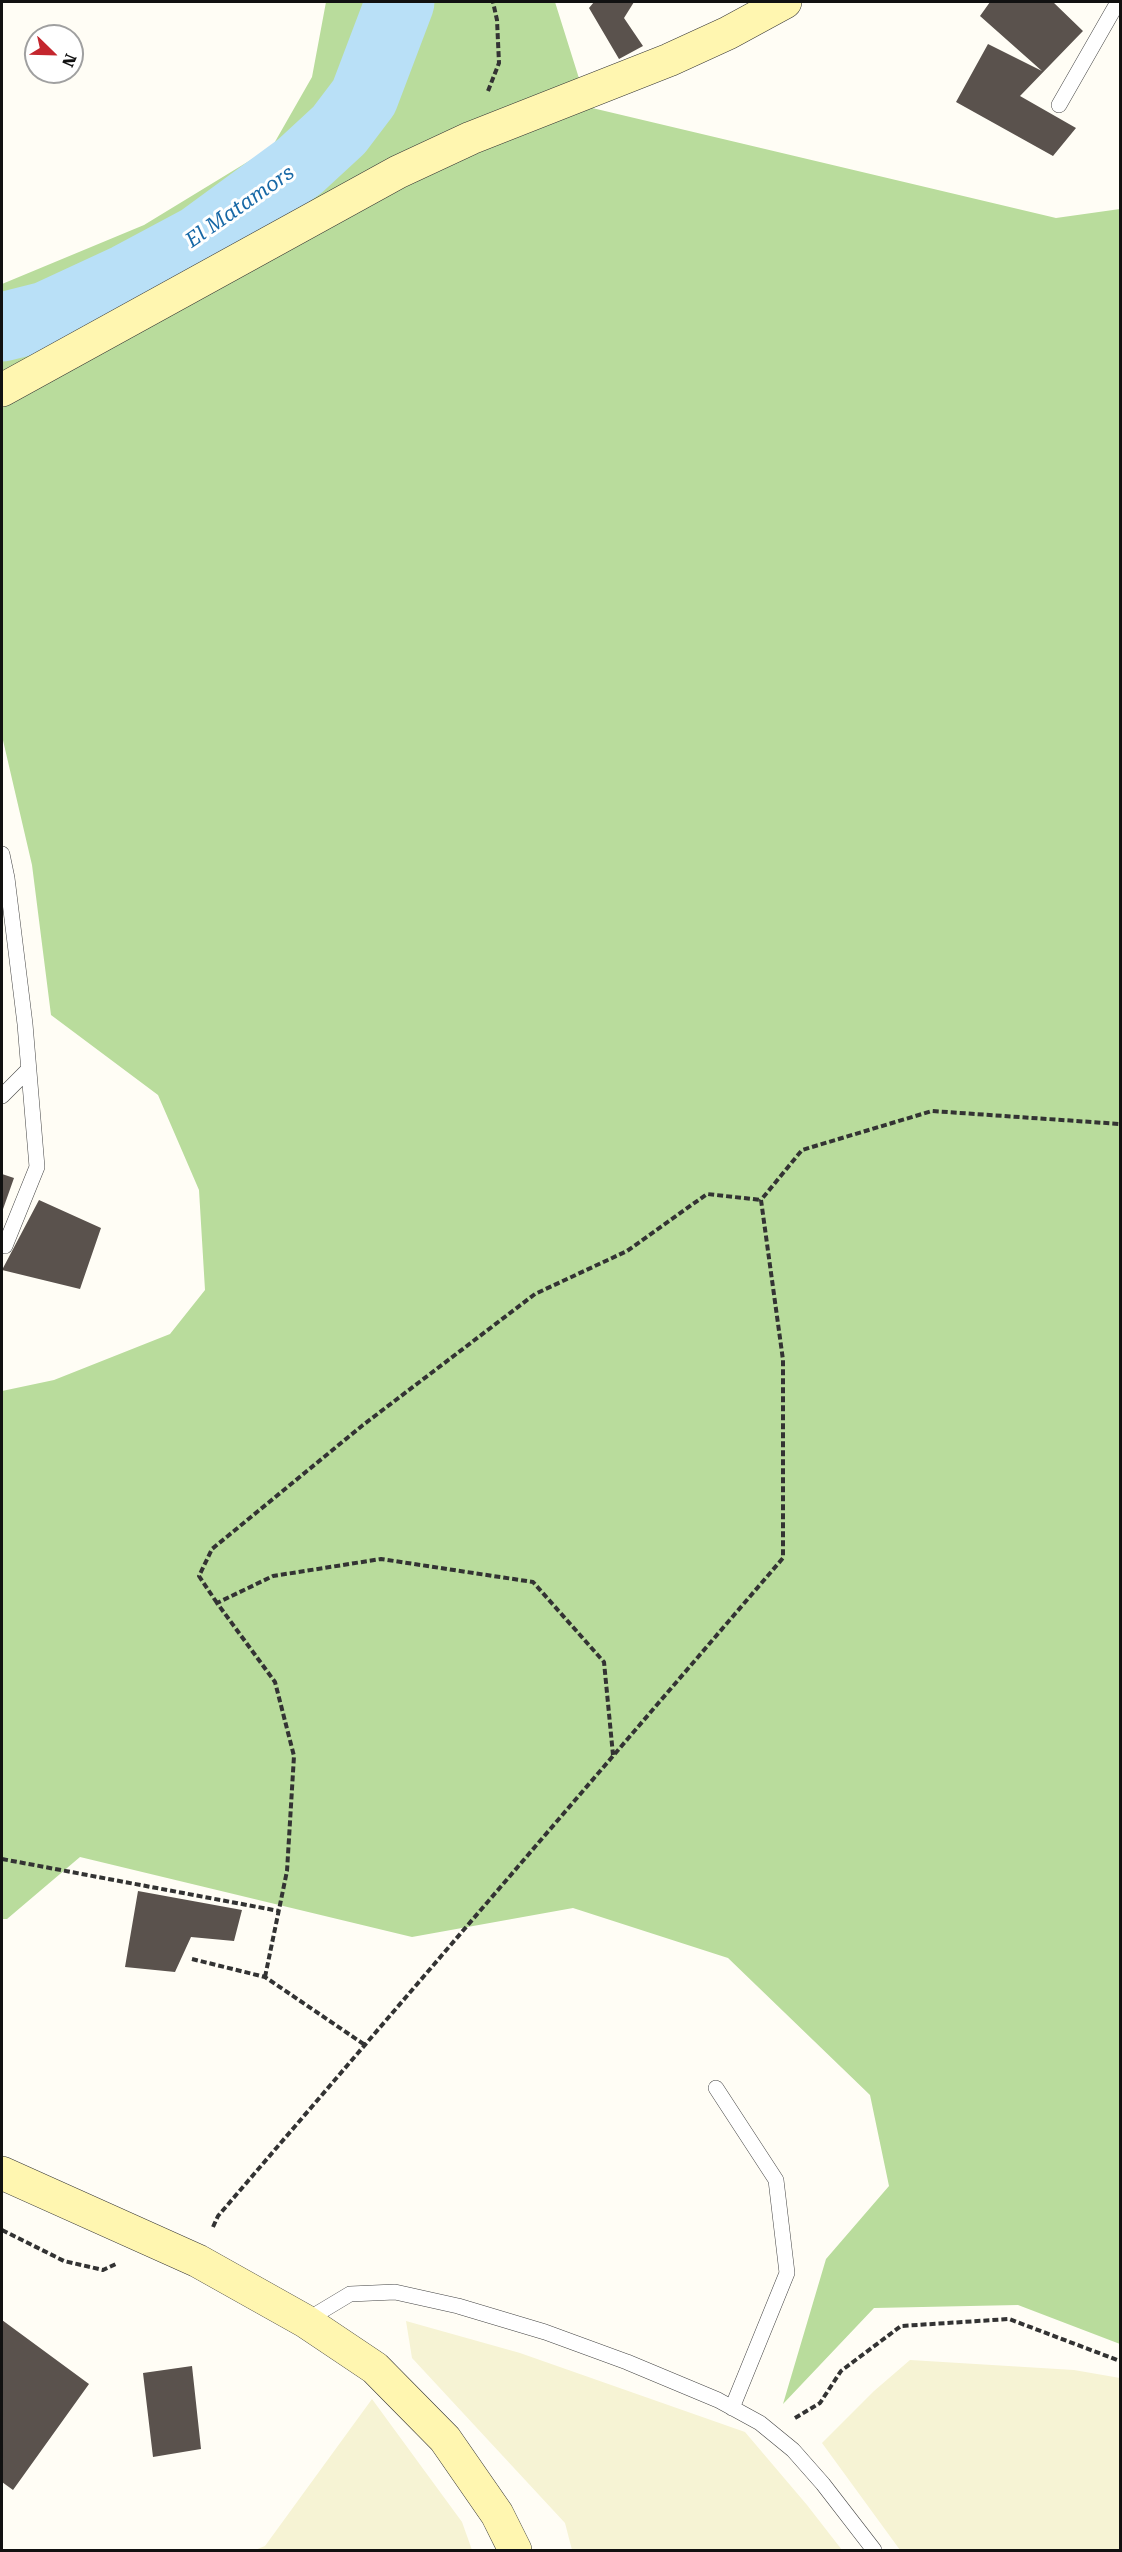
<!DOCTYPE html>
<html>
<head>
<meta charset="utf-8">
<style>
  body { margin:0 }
  #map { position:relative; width:1122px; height:2552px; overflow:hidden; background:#fffdf5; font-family:"Roboto Serif",serif }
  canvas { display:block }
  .frame { position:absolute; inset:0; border:3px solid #111; pointer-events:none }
  .north { position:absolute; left:24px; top:24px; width:60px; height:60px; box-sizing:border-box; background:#fff; border:2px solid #a0a0a0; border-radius:50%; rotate:113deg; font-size:16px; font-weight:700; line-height:24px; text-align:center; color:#111 }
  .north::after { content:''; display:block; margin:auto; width:21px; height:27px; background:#c4262e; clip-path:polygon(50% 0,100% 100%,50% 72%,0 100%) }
</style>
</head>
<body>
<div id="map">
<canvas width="1122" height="2552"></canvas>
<div class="frame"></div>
<div class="north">N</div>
</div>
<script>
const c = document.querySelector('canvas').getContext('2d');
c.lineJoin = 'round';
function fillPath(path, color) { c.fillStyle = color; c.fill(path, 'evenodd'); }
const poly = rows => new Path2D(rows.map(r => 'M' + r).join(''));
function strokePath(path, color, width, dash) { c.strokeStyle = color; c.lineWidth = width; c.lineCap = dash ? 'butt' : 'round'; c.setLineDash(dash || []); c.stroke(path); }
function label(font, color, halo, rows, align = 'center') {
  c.font = font + ' "Roboto Serif",serif'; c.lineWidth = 6; c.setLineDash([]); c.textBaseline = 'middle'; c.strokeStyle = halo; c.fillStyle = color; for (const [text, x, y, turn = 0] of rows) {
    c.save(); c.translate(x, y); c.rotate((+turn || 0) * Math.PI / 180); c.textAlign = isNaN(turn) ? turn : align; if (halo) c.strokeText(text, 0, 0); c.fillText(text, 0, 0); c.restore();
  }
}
const farmland = poly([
  [406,2321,520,2353,745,2432,807,2505,842,2550,572,2550,565,2523,412,2358],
  [910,2360,1074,2370,1120,2378,1120,2550,900,2550,822,2443,874,2391],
  [372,2399,462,2522,472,2550,255,2550,265,2546]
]);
const forest = poly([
  [326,2,555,2,588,107,1056,218,1120,209,1120,2344,1018,2305,874,2308,783,2404,826,2259,889,2186,870,2095,728,1958,573,1908,412,1937,80,1857,7,1919,2,1919,2,1391,54,1380,170,1334,205,1290,199,1190,158,1095,51,1015,32,865,2,736,2,284,144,225,272,147,312,77]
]);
const river = poly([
  [2,327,46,316,128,278,199,240,300,166,339,130,364,97,400,2]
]);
const building = poly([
  [594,2,634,2,624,18,643,46,619,59,589,8],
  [990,2,1053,2,1083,31,1020,96,1076,128,1053,156,956,102,988,44,1042,71,980,16],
  [2,1174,14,1178,2,1212],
  [39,1200,101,1228,80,1289,2,1270],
  [138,1891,242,1910,234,1941,191,1937,175,1972,125,1967],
  [2,2320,89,2384,13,2490,2,2482],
  [192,2366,201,2449,153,2457,143,2373]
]);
const path = poly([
  [488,91,499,63,497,20,493,2],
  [217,1603,199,1576,212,1549,363,1425,535,1294,627,1251,707,1194,761,1200],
  [2,1859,279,1911],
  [192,1959,265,1977,365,2045],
  [265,1977,287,1871,294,1756,275,1682,217,1603,273,1576,381,1559,533,1582,604,1662,613,1755],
  [213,2227,218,2216,783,1558,783,1360,761,1200,802,1150,932,1111,1120,1124],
  [2,2230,64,2261,103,2270,116,2264],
  [795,2418,820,2403,841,2371,901,2326,1009,2319,1120,2361]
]);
const lane = poly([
  [1059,105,1118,2],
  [2,854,7,878,25,1024,37,1167,5,1246],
  [2,1096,28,1070],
  [716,2088,776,2180,787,2273,732,2408],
  [305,2321,350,2294,395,2292,458,2306,545,2332,627,2362,718,2400,760,2423,793,2450,823,2484,874,2550]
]);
const secondary = poly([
  [2,390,398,172,471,138,669,60,728,33,785,2],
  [2,2173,198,2261,305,2321,375,2368,445,2439,497,2514,515,2550]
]);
const waterNames = [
  ["El Matamors",240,207,-35]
];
fillPath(farmland, '#f6f3d4');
fillPath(forest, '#b9dc9c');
strokePath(river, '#b9e0f7', 69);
fillPath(building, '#5a524d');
strokePath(lane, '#444', 16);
strokePath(secondary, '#333', 34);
strokePath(path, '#333', 4, [6, 3]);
strokePath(lane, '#fff', 15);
strokePath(secondary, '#fff6b0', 33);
label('italic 21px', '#1768a6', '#fff', waterNames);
</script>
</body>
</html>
